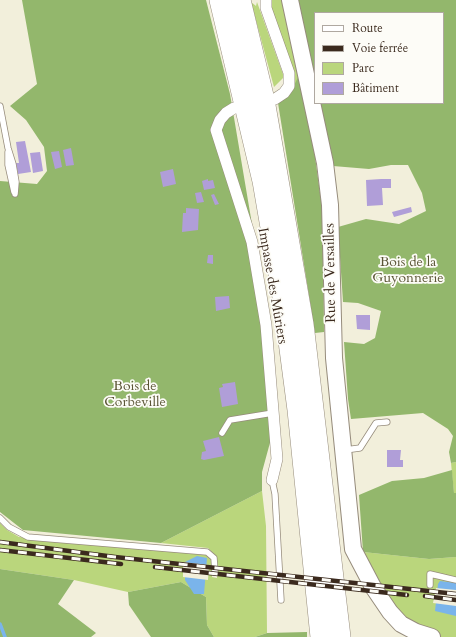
<!DOCTYPE html>
<html>
<head>
<meta charset="utf-8">
<style>
  body { margin:0 }
  #map { position:relative; width:456px; height:637px; overflow:hidden; background:#f2efdb; font-family:Cardo,serif }
  canvas { display:block }
  .legend { position:absolute; left:314px; top:12px; width:130px; height:92px; box-sizing:border-box; background:#fdfcf7; border:1px solid #afa8a0; margin:0; padding:5px 7px; list-style:none; font-size:12px; color:#3b2a1e }
  .legend li { display:flex; align-items:center; gap:8px; height:20px }
  .legend b { width:20px; border:1px solid #afa8a0 }
</style>
</head>
<body>
<div id="map">
<canvas width="456" height="637"></canvas>
<ul class="legend">
<li><b style="height:5px;background:#fff"></b>Route</li>
<li><b style="height:5px;background:#3b2a1e"></b>Voie ferrée</li>
<li><b style="height:11px;background:#bad67c"></b>Parc</li>
<li><b style="height:11px;background:#b09ed8"></b>Bâtiment</li>
</ul>
</div>
<script>
const c = document.querySelector('canvas').getContext('2d');
c.lineJoin = 'round';
function fillPath(path, color) { c.fillStyle = color; c.fill(path, 'evenodd'); }
const poly = rows => new Path2D(rows.map(r => 'M' + r).join(''));
function strokePath(path, color, width, dash) { c.strokeStyle = color; c.lineWidth = width; c.lineCap = dash ? 'butt' : 'round'; c.setLineDash(dash || []); c.stroke(path); }
function label(font, color, halo, rows, align = 'center') {
  c.font = font + ' Cardo,serif'; c.lineWidth = 3.5; c.setLineDash([]); c.textBaseline = 'middle'; c.strokeStyle = halo; c.fillStyle = color; for (const [text, x, y, turn = 0] of rows) {
    c.save(); c.translate(x, y); c.rotate((+turn || 0) * Math.PI / 180); c.textAlign = isNaN(turn) ? turn : align; if (halo) c.strokeText(text, 0, 0); c.fillText(text, 0, 0); c.restore();
  }
}
const green = poly([
  [272,0,282,0,299,75,295,86,292,69,271,8],
  [251,2,256,6,257,2,284,77,274,87],
  [456,462,456,493,454,493,451,463],
  [262,491,266,526,267,633,255,637,214,637,207,625,206,597,181,582,128,592,74,580,0,569,0,523,7,530,19,537,207,555,212,560,212,577,217,578,217,557,208,548,161,543],
  [363,552,429,559,456,557,456,637,435,637,389,609]
]);
const forest = poly([
  [22,0,206,0,230,94,268,319,271,439,262,472,262,491,161,543,23,530,0,512,0,181,37,184,47,171,44,147,26,120,10,106,37,84],
  [297,0,456,0,456,462,451,463,449,452,453,436,448,429,423,413,351,419,348,399,344,342,364,344,375,338,381,311,358,303,343,302,338,227,366,219,399,224,426,211,422,193,408,165,391,165,369,169,333,166,320,103,443,103,443,13,315,13,315,79],
  [299,75,311,128,323,214,324,332,315,333,278,103,290,94],
  [452,470,454,493,456,493,456,557,429,559,363,552,359,495,392,481,424,478],
  [0,569,74,580,58,604,96,633,91,637,0,637],
  [181,582,206,597,207,625,214,637,151,637,129,605,128,592],
  [307,632,307,637,255,637,267,633]
]);
const water = poly([
  [197,556,207,558,204,594,194,594,185,580,185,562],
  [440,581,456,583,456,616,435,611,438,584]
]);
const pier = poly([
  [183,562,209,565,208,580,183,577],
  [436,588,456,590,456,606,433,603]
]);
const stream = poly([
  [0,624,5,637]
]);
const building = poly([
  [25,141,31,172,18,174,16,163,19,163,16,142],
  [71,148,74,165,66,166,63,150],
  [59,151,62,167,55,169,51,152],
  [40,152,43,171,33,173,30,153],
  [173,169,176,184,163,187,160,172],
  [208,179,208,181,213,180,215,188,204,190,202,181],
  [381,179,391,179,391,188,382,188,383,205,367,206,366,180],
  [201,192,204,202,197,203,195,193],
  [214,194,219,204,215,205,211,195],
  [411,207,412,212,394,217,392,212],
  [186,208,199,209,198,230,182,232,183,213,186,213],
  [208,255,213,255,213,264,207,263],
  [229,296,230,308,216,311,215,297],
  [356,315,370,315,370,330,357,329],
  [235,382,238,404,222,407,219,388,223,387,222,384],
  [219,437,224,456,204,460,201,459,202,452,206,451,203,441],
  [387,450,401,450,400,460,403,460,403,467,387,467]
]);
const lane = poly([
  [0,106,8,148,13,164,16,182,15,194],
  [8,152,8,165,14,192],
  [222,433,230,420,273,413],
  [345,450,360,448,376,423,387,422],
  [272,480,275,494,281,600],
  [0,518,9,527,28,537,207,552,214,558,215,572],
  [430,585,430,574,456,580]
]);
const street = poly([
  [266,0,266,8,289,73,289,86,284,93,275,99],
  [234,108,226,113,220,120,216,130,252,242,266,325,277,459,272,480]
]);
const secondary = poly([
  [290,0,325,163,330,205,334,358,353,549,373,587,390,612,401,624,416,632,432,637]
]);
const highway = poly([
  [220,0,263,181,284,303,298,410,321,637],
  [240,0,264,100,303,324,340,637]
]);
const rail = poly([
  [0,542,115,557,456,594],
  [0,550,121,564],
  [155,567,407,595],
  [425,596,456,600]
]);
const parkNames = [
  ["Bois de la",408,263],
  ["Guyonnerie",408,279],
  ["Bois de",135,387],
  ["Corbeville",135,403]
];
const streetNames = [
  ["Rue de Versailles",331,273,-91],
  ["Impasse des Mûriers",272,286,80]
];
fillPath(green, '#bad67c');
fillPath(forest, '#93b76c');
fillPath(water, '#7ab4eb');
fillPath(pier, '#f2efdb');
strokePath(stream, '#7ab4eb', 3.5);
fillPath(building, '#b09ed8');
strokePath(lane, '#968c7c', 7);
strokePath(street, '#968c7c', 12);
strokePath(secondary, '#968c7c', 18);
strokePath(highway, '#968c7c', 22);
strokePath(lane, '#fff', 5.5);
strokePath(street, '#fff', 11);
strokePath(secondary, '#fff', 16);
strokePath(highway, '#fff', 21);
strokePath(rail, '#3b2a1e', 4.5);
strokePath(rail, '#fdfcf7', 3, [9]);
label('14px', '#5b5536', '#fdfcf7', parkNames);
label('14px', '#3b2a1e', '#fdfcf7', streetNames);
</script>
</body>
</html>
